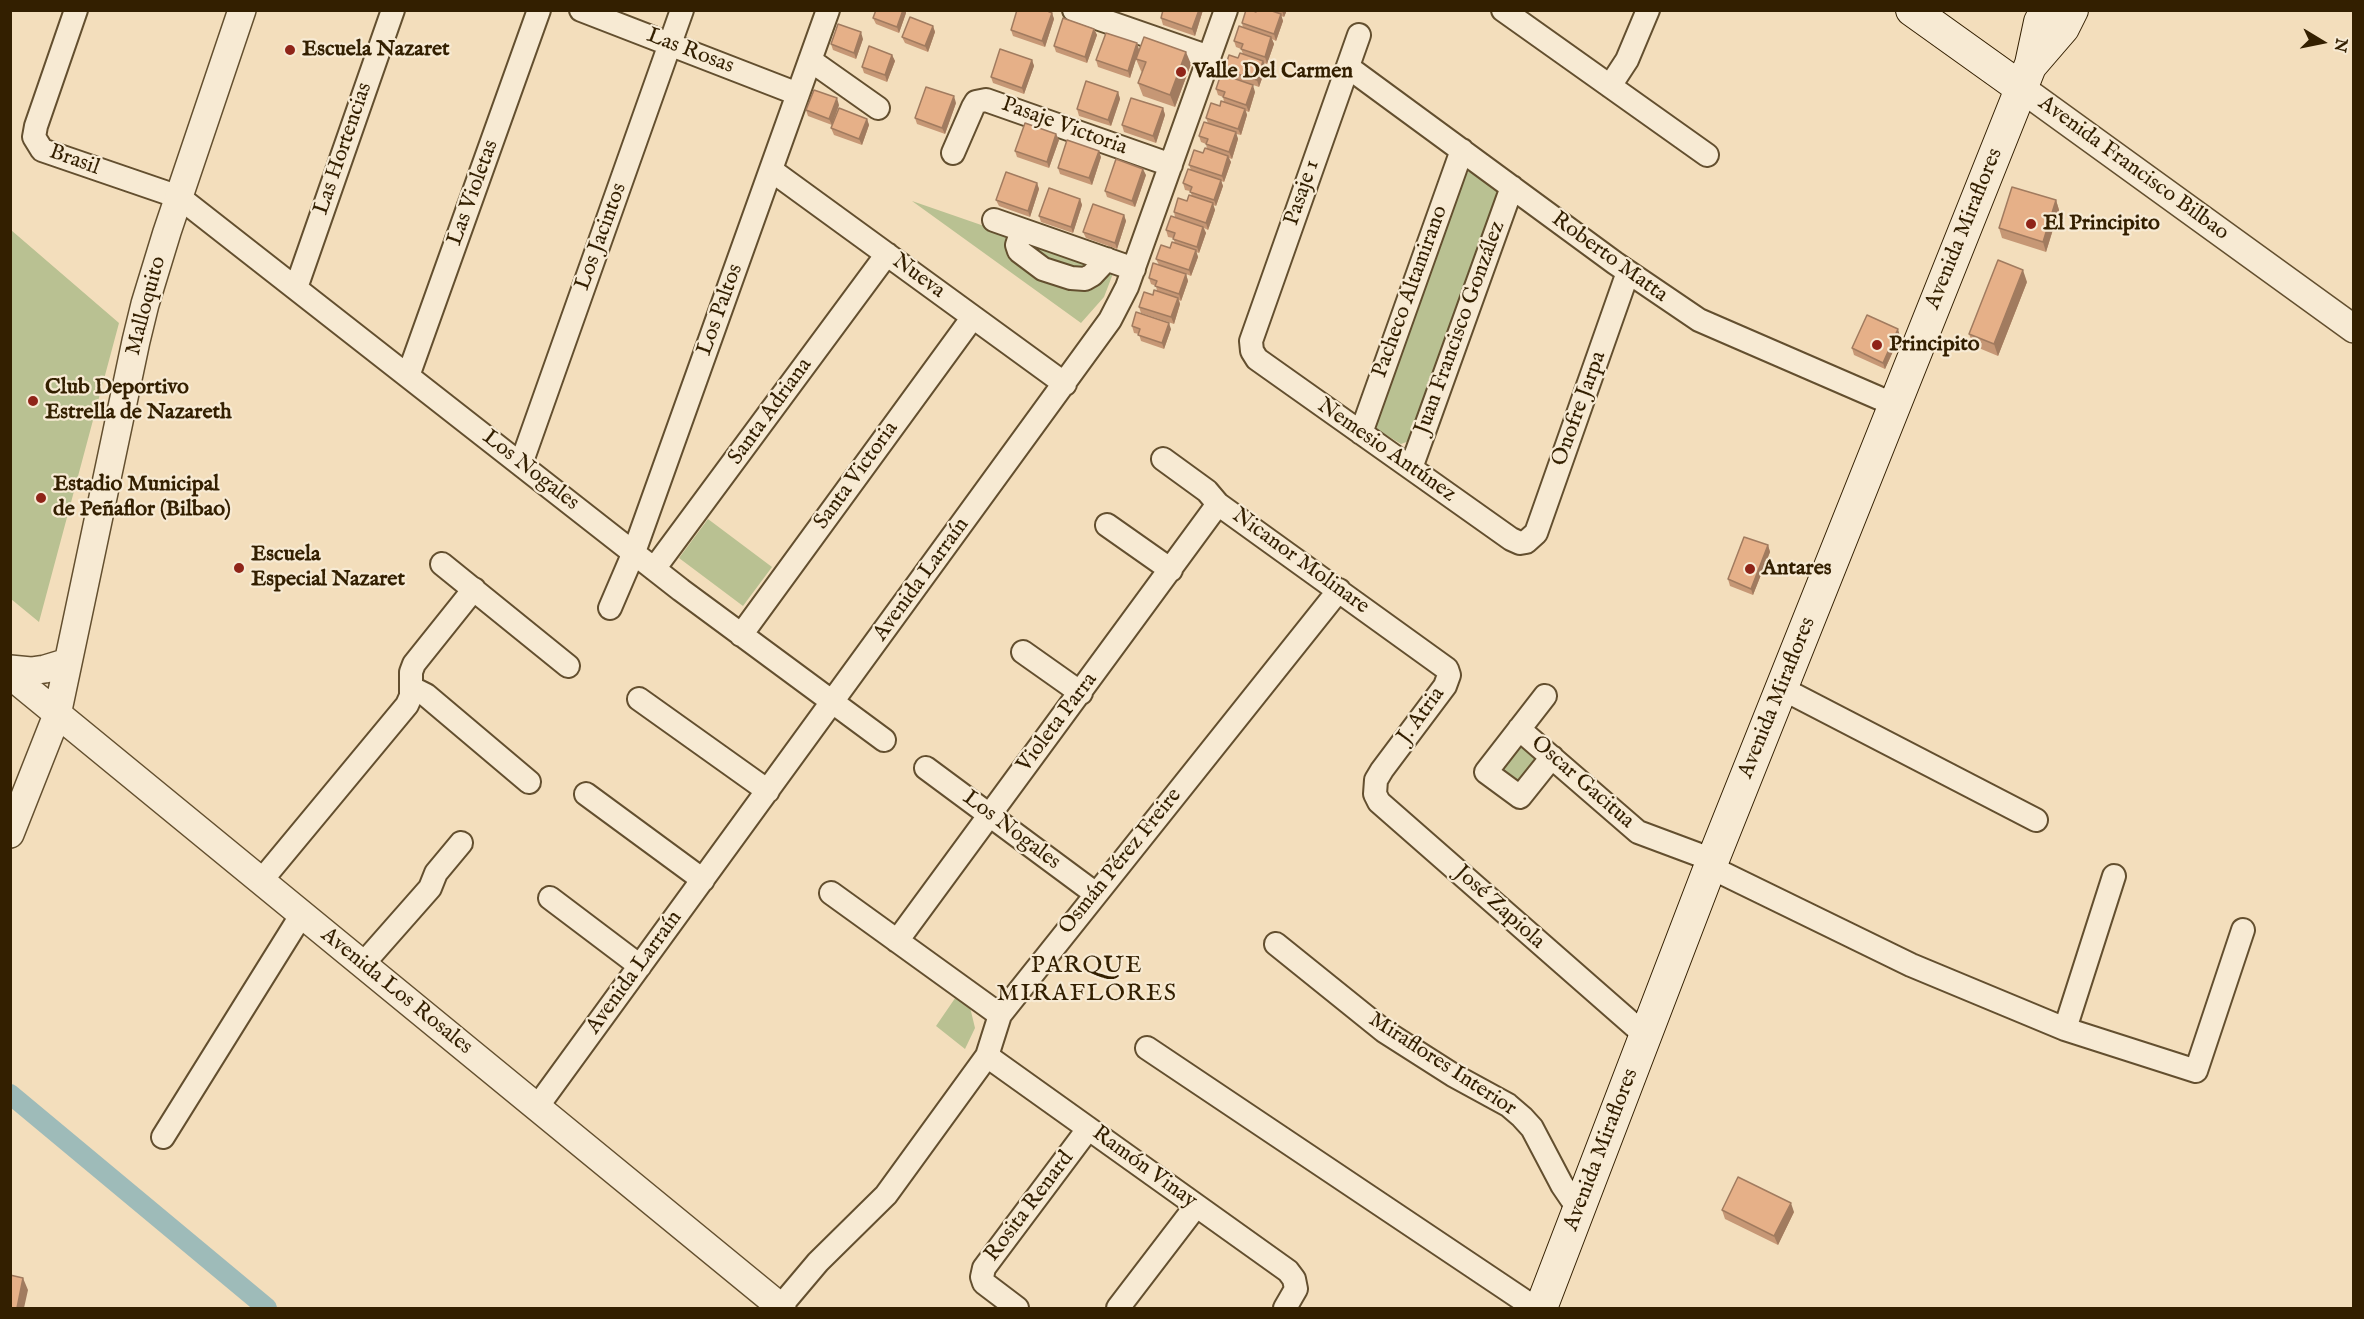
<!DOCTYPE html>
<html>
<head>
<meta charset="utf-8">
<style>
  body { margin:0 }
  #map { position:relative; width:2364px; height:1319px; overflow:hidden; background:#f3debc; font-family:"IM FELL English",serif }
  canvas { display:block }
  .frame { position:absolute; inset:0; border:12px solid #331f00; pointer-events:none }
  .north { position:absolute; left:2292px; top:12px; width:60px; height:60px; -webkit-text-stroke:4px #f7ead3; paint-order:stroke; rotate:100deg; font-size:16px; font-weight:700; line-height:24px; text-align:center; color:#331f00 }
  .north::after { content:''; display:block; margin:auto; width:21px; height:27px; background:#331f00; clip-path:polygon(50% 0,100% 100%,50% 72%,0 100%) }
</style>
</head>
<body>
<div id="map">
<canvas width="2364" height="1319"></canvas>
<div class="frame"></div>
<div class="north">N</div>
</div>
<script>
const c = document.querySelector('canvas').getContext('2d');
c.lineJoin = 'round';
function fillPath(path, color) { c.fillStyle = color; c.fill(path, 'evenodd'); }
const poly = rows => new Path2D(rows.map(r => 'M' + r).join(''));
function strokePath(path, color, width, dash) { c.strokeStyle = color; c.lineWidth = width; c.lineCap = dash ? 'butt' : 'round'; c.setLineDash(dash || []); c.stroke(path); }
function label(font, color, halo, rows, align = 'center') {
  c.font = font + ' "IM FELL English",serif'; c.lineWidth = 4.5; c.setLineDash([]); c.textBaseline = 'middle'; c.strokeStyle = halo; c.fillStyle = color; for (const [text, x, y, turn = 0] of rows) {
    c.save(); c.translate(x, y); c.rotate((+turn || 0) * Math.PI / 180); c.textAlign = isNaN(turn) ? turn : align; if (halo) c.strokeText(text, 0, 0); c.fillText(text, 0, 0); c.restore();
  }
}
const green = poly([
  [1471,170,1498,192,1412,440,1401,444,1376,429,1374,421,1461,178],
  [912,201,1114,271,1104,297,1081,323],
  [11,230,119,323,39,622,11,599],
  [708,519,772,567,743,606,679,558],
  [1519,739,1540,756,1515,788,1494,772],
  [960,991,969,1003,975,1028,965,1049,936,1026]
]);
const canal = poly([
  [10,1094,267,1308]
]);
const minor = poly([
  [76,10,36,126,34,137,42,150,179,197,681,590,884,740],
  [581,10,798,94],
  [1074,10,1209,57],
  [1503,10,1707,155],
  [1359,35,1251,341,1252,351,1257,359,1511,539,1520,543,1526,542,1536,533,1628,272],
  [810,60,878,108],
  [1348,67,1615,263,1699,320,1895,405],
  [1610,86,1627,60,1648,10],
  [953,153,973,107,976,102,986,100,1171,165],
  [771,170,1065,384],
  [994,220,1134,269],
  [1022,230,1017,245,1019,251,1043,269,1071,278,1085,279,1092,275,1107,259],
  [296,288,393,10],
  [408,376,539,10],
  [1361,433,1462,150],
  [1163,459,1207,491,1218,504,1447,669,1449,675,1445,686,1382,770,1376,780,1375,794,1379,802,1646,1036],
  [521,464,682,10],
  [1411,468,1512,187],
  [1107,525,1171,570],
  [442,564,568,666],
  [654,569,887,254],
  [610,608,634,552,828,10],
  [741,635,973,317],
  [1023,652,1081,693],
  [412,688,426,695,529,782],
  [1783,689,2036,820],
  [1545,696,1486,772,1520,797,1552,757],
  [639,699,768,791],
  [1519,729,1638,832,1713,860],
  [926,768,1096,894],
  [586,794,703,880],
  [1710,867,1911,965,2065,1029,2196,1071,2243,930],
  [261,881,407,705,411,696,411,672,414,664,474,589],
  [831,893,1000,1015],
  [550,898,640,966],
  [897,941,1218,504],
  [1276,944,1384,1031,1453,1075,1508,1105,1522,1117,1532,1128,1562,1185,1579,1210],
  [363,964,430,888,436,873,461,843],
  [2065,1029,2114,876],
  [1147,1048,1535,1308],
  [987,1056,1288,1271,1294,1279,1296,1289,1285,1308],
  [537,1107,1110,320,1127,287,1226,10],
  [163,1137,302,914],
  [780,1307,818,1262,886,1195,987,1056,1000,1015,1339,590],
  [1017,1308,984,1283,982,1277,984,1268,1088,1129],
  [1118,1308,1196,1206]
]);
const tertiary = poly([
  [2021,88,2354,329],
  [10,669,31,671,45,669,68,662],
  [10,675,782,1308],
  [10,834,57,715,136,341,145,304,167,232,242,10]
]);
const secondary = poly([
  [1912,10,2021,88],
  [2032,64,2063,28,2072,10],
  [1541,1308,1710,867,2031,64,2040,22,2046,10]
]);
const wall = poly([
  [1203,10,1195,36,1163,25,1161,18],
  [1256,10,1287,10,1284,17,1281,16,1283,21,1276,41,1272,39,1274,44,1267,64,1264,63,1266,67,1259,87,1227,76,1224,70,1243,54,1241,49,1236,47,1234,41,1243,28,1242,23,1256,12],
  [906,13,899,33,876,24,873,18],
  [1052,13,1054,19,1045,47,1013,36,1011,30],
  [933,26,935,32,928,52,905,43,902,37],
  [1094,29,1097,35,1087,63,1056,52,1054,46],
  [863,39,856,59,833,50,831,44],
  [1137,43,1139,50,1191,64,1175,107,1143,96,1138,83,1142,72,1141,71,1136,59,1130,78,1098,67,1096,60],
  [892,55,895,61,887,82,864,73,862,67],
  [1032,60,1034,66,1024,94,993,83,991,77],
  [1216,89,1255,92,1249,112,1246,111,1247,115,1241,135,1236,134,1238,139,1232,159,1229,158,1231,162,1224,182,1221,181,1223,186,1216,206,1213,205,1215,210,1208,230,1204,228,1206,233,1199,253,1196,252,1198,257,1191,276,1186,274,1188,281,1181,301,1179,300,1180,304,1174,324,1141,313,1139,307,1157,291,1156,286,1151,284,1149,278,1159,265,1156,259,1175,243,1173,238,1168,237,1166,230,1175,217,1174,212,1192,196,1190,191,1185,190,1183,183,1191,170,1189,165,1207,149,1206,144,1201,142,1199,136,1208,123,1206,118,1224,102,1223,97,1218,95],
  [1118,92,1120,99,1111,126,1079,116,1077,109],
  [956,103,945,134,917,124,915,118],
  [839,105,832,125,808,116,806,110],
  [1163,108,1165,115,1156,143,1124,132,1122,125],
  [867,119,869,125,862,145,834,135,831,128],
  [1056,134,1059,140,1049,168,1017,157,1015,151],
  [1101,157,1092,185,1060,174,1058,168],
  [1146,175,1135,207,1107,197,1105,191],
  [1037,183,1039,189,1030,217,999,206,996,200],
  [1080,199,1082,205,1073,233,1041,222,1039,216],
  [2056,200,2059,210,2046,252,2002,238,1999,228],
  [1124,215,1126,221,1117,249,1086,238,1083,232],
  [2027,282,1998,356,1974,346,1969,334],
  [1132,326,1171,329,1164,349,1141,341,1139,334,1134,333],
  [1900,336,1885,369,1854,355,1852,348],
  [1768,545,1770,552,1753,595,1730,586,1728,579],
  [1722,1210,1794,1212,1778,1245,1725,1219]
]);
const shadedWall = poly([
  [903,10,906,10,906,13,899,33,897,27],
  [1199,10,1203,10,1195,36,1192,29],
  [1282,10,1287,10,1284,17],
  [1052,13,1054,19,1045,47,1042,41],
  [1281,14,1283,21,1276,41,1274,34],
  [933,26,935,32,928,52,925,46],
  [1094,29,1097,35,1087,63,1085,57],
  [861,32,863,39,856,59,854,53],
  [1271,37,1274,44,1267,64,1265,57],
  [1137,43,1139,50,1130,78,1128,71],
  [1186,52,1191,64,1175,107,1170,95],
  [892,55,895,61,887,82,885,75],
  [1032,60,1034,66,1024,94,1022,88],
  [1263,61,1266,67,1259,87,1257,80],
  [1253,85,1255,92,1249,112,1246,105],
  [1118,92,1120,99,1111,126,1108,120],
  [954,96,956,103,945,134,942,128],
  [837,98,839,105,832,125,829,119],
  [1163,108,1165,115,1156,143,1153,136],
  [1245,109,1247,115,1241,135,1238,129],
  [867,119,869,125,862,145,859,139],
  [1236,132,1238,139,1232,159,1229,152],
  [1056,134,1059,140,1049,168,1047,162],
  [1099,151,1101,157,1092,185,1089,178],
  [1228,156,1231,162,1224,182,1222,176],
  [1143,169,1146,175,1135,207,1132,201],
  [1221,180,1223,186,1216,206,1214,200],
  [1037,183,1039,189,1030,217,1028,211],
  [1080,199,1082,205,1073,233,1071,227],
  [2056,200,2059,210,2046,252,2043,242],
  [1213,203,1215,210,1208,230,1206,223],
  [1124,215,1126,221,1117,249,1115,243],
  [1203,227,1206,233,1199,253,1197,247],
  [1196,250,1198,257,1191,276,1189,270],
  [2023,270,2027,282,1998,356,1994,344],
  [1186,274,1188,281,1181,301,1179,294],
  [1178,298,1180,304,1174,324,1171,317],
  [1169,323,1171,329,1164,349,1162,343],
  [1898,329,1900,336,1885,369,1883,363],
  [1768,545,1770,552,1753,595,1751,589],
  [1791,1203,1794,1212,1778,1245,1774,1236],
  [23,1278,28,1290,24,1308,17,1308]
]);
const building = poly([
  [876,10,903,10,897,27,873,18,876,10],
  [1017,10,1045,10,1052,13,1042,41,1011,30,1017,10],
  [1163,10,1199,10,1192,29,1161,18,1163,10],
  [1246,10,1251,10,1256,12,1256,10,1269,10,1281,14,1274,34,1242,23,1246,10],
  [910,17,933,26,925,46,902,37,910,17],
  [1063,18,1094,29,1085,57,1054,46,1063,18],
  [838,24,861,32,854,53,831,44,838,24],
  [1239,26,1271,37,1265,57,1241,49,1243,44,1234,41,1239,26],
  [1106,33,1137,43,1128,71,1096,60,1106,33],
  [1144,37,1186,52,1170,95,1138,83,1146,62,1136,59,1144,37],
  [869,46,892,55,885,75,862,67,869,46],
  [1000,49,1032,60,1022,88,991,77,1000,49],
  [1240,53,1263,61,1257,80,1224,70,1229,55,1238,58,1240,53],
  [1221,74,1253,85,1246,105,1223,97,1225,92,1216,89,1221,74],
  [1086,81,1118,92,1108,120,1077,109,1086,81],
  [926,87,954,96,942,128,915,118,926,87],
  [814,90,837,98,829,119,806,110,814,90],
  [1131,98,1163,108,1153,136,1122,125,1131,98],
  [1221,101,1245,109,1238,129,1206,118,1211,103,1220,106,1221,101],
  [839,108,867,119,859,139,831,128,839,108],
  [1204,122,1236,132,1229,152,1206,144,1208,139,1199,136,1204,122],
  [1025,123,1056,134,1047,162,1015,151,1025,123],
  [1067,140,1099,151,1089,178,1058,168,1067,140],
  [1205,148,1228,156,1222,176,1189,165,1194,150,1203,153,1205,148],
  [1116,159,1143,169,1132,201,1105,191,1116,159],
  [1188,169,1221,180,1214,200,1190,192,1192,187,1183,183,1188,169],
  [1006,172,1037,183,1028,211,996,200,1006,172],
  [2012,187,2056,200,2043,242,1999,228,2012,187],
  [1049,188,1080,199,1071,227,1039,216,1049,188],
  [1189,195,1213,203,1206,223,1174,212,1178,198,1187,201,1189,195],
  [1093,204,1124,215,1115,243,1083,232,1093,204],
  [1171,216,1203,227,1197,247,1173,239,1175,233,1166,230,1171,216],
  [1172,242,1196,250,1189,270,1156,259,1161,245,1170,248,1172,242],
  [1998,260,2023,270,1994,344,1969,334,1998,260],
  [1153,263,1186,274,1179,294,1155,286,1157,281,1149,278,1153,263],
  [1154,290,1178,298,1171,317,1139,307,1144,292,1153,295,1154,290],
  [1136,312,1169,323,1162,343,1138,335,1140,329,1132,326,1136,312],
  [1867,315,1898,329,1883,363,1852,348,1867,315],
  [1744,537,1768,545,1751,589,1728,579,1744,537],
  [1738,1177,1791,1203,1774,1236,1722,1210,1738,1177],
  [10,1275,23,1278,17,1308,10,1308,10,1275]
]);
const markers = [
  [290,50,6,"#8f2418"],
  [1181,72,6,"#8f2418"],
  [2031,224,6,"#8f2418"],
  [1877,345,6,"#8f2418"],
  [33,401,6,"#8f2418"],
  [41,498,6,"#8f2418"],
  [239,568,6,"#8f2418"],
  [1750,569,6,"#8f2418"]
];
const poiNames = [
  ["Escuela Nazaret",302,50],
  ["Valle Del Carmen",1193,72],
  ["El Principito",2043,224],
  ["Principito",1889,345],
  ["Club Deportivo",45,388],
  ["Estrella de Nazareth",45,413],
  ["Estadio Municipal",53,485],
  ["de Peñaflor (Bilbao)",53,510],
  ["Escuela",251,555],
  ["Especial Nazaret",251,580],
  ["Antares",1762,569]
];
const streetNames = [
  ["Las Rosas",690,52,21],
  ["Pasaje Victoria",1064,127,20],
  ["Las Hortencias",344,149,-71],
  ["Brasil",74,161,20],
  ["Avenida Francisco Bilbao",2133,169,36],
  ["Las Violetas",474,193,-70],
  ["Pasaje 1",1303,193,-71],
  ["Avenida Miraflores",1965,229,-68],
  ["Los Jacintos",602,237,-70],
  ["Roberto Matta",1609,258,36],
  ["Nueva",918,277,36],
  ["Pacheco Altamirano",1411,292,-70],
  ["Malloquito",147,306,-75],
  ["Los Paltos",721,310,-70],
  ["Juan Francisco González",1461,328,-70],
  ["Onofre Jarpa",1580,409,-70],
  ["Santa Adriana",771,412,-54],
  ["Nemesio Antúnez",1386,451,35],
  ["Los Nogales",530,471,38],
  ["Santa Victoria",857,476,-54],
  ["Nicanor Molinare",1300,562,36],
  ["Avenida Larraín",922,580,-54],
  ["Avenida Miraflores",1778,698,-68],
  ["J. Atria",1422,716,-54],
  ["Violeta Parra",1058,723,-53],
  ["Oscar Gacitua",1582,783,41],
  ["Los Nogales",1011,831,37],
  ["Osmán Pérez Freire",1121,862,-51],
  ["José Zapiola",1499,908,42],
  ["Avenida Larraín",635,973,-54],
  ["Avenida Los Rosales",396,992,39],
  ["Miraflores Interior",1442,1065,33],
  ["Avenida Miraflores",1602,1150,-69],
  ["Ramón Vinay",1144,1168,36],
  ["Rosita Renard",1030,1207,-53]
];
const neighbourhoodNames = [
  ["PARQUE",1087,967],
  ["MIRAFLORES",1087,995]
];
fillPath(green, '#b9c192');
strokePath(canal, '#9ebbb9', 20);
strokePath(minor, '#634f2f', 26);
strokePath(tertiary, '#634f2f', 30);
strokePath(secondary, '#331f00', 34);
strokePath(minor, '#f7ead3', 22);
strokePath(tertiary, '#f7ead3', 27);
strokePath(secondary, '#f7ead3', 32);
fillPath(wall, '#c69775');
fillPath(shadedWall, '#a17b5f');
fillPath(building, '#e6b088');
strokePath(building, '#a17b5f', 1.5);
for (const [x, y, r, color] of markers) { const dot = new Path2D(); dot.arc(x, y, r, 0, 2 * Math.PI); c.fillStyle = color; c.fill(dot); strokePath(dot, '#f7ead3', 2); }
label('bold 22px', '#331f00', '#f7ead3', poiNames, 'left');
label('22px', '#331f00', '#f7ead3', streetNames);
c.letterSpacing = '1.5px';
label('24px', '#331f00', '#f7ead3', neighbourhoodNames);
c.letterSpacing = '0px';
</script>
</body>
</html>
